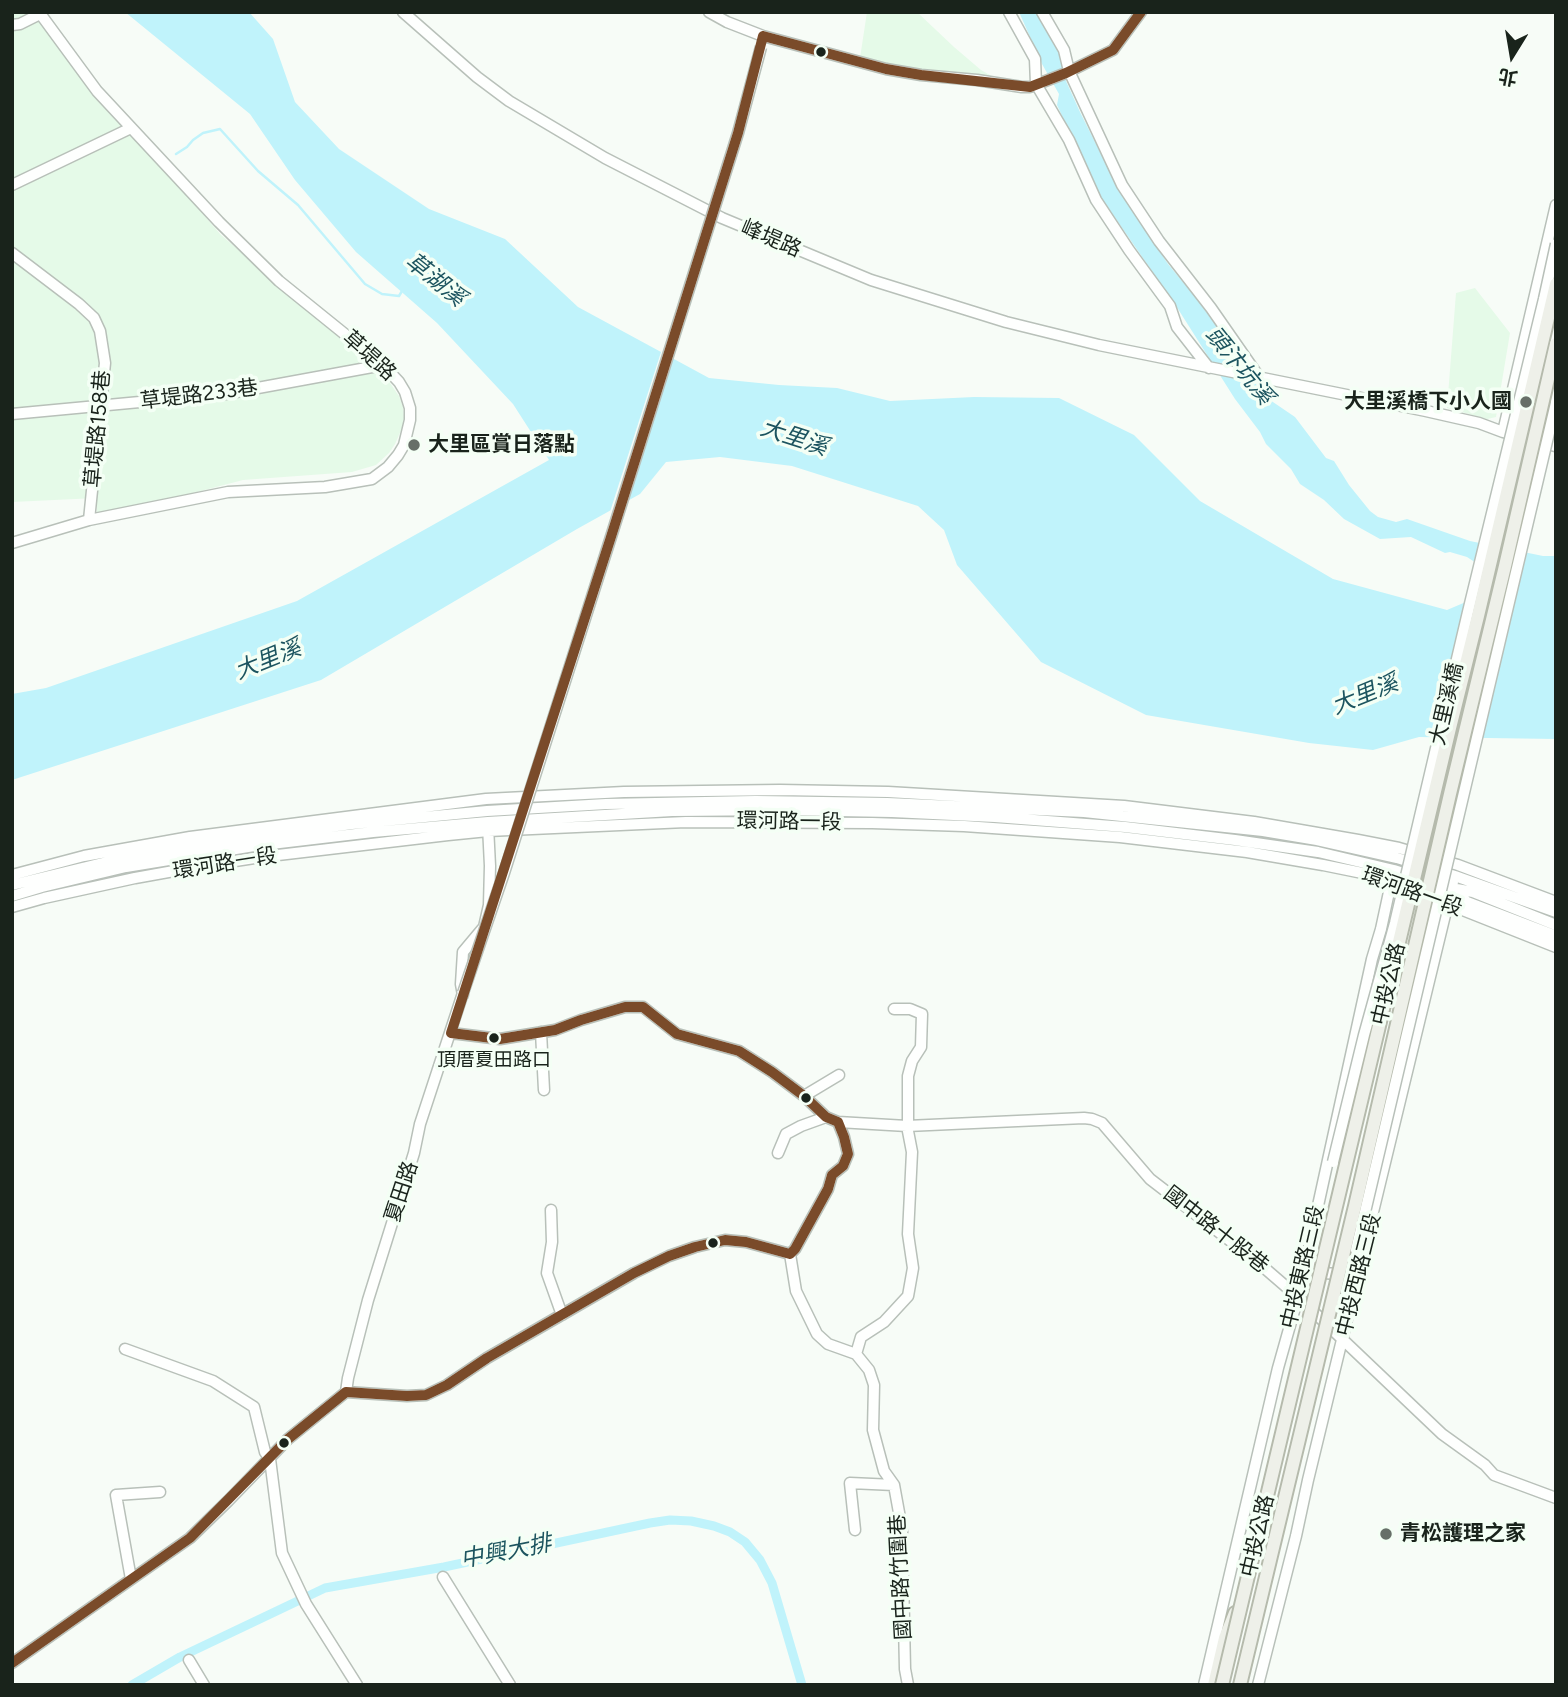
<!DOCTYPE html>
<html>
<head>
<meta charset="utf-8">
<style>
  body { margin:0 }
  #map { position:relative; width:1568px; height:1697px; overflow:hidden; background:#f7fcf7; font-family:Figtree,"Noto Sans TC",sans-serif }
  canvas { display:block }
  .frame { position:absolute; inset:0; border:14px solid #19231b; pointer-events:none }
  .north { position:absolute; left:1477px; top:21px; width:70px; height:70px; -webkit-text-stroke:5px #f4fff5; paint-order:stroke; rotate:191deg; font-size:19px; font-weight:700; line-height:28px; text-align:center; color:#19231b }
  .north::after { content:''; display:block; margin:auto; width:24px; height:32px; background:#19231b; clip-path:polygon(50% 0,100% 100%,50% 72%,0 100%) }
</style>
</head>
<body>
<div id="map">
<canvas width="1568" height="1697"></canvas>
<div class="frame"></div>
<div class="north">北</div>
</div>
<script>
const c = document.querySelector('canvas').getContext('2d');
c.lineJoin = 'round';
function fillPath(path, color) { c.fillStyle = color; c.fill(path, 'evenodd'); }
const poly = rows => new Path2D(rows.map(r => 'M' + r).join(''));
function strokePath(path, color, width, dash) { c.strokeStyle = color; c.lineWidth = width; c.lineCap = dash ? 'butt' : 'round'; c.setLineDash(dash || []); c.stroke(path); }
function label(font, color, halo, rows, align = 'center') {
  c.font = font + ' Figtree,"Noto Sans TC",sans-serif'; c.lineWidth = 7; c.setLineDash([]); c.textBaseline = 'middle'; c.strokeStyle = halo; c.fillStyle = color; for (const [text, x, y, turn = 0] of rows) {
    c.save(); c.translate(x, y); c.rotate((+turn || 0) * Math.PI / 180); c.textAlign = isNaN(turn) ? turn : align; if (halo) c.strokeText(text, 0, 0); c.fillText(text, 0, 0); c.restore();
  }
}
const built = poly([
  [12,12,34,12,158,162,221,235,383,373,399,396,403,407,404,418,403,426,395,444,389,453,376,465,352,472,243,480,178,497,97,513,97,498,12,502],
  [867,12,917,12,954,47,981,70,995,78,907,69,860,58],
  [1475,288,1510,333,1496,417,1487,419,1447,408,1456,293]
]);
const water = poly([
  [125,12,249,12,273,39,295,102,339,149,429,209,505,239,578,307,709,378,779,385,837,388,890,401,974,397,1059,398,1134,435,1200,501,1333,579,1447,610,1508,584,1467,557,1450,552,1445,553,1411,537,1380,539,1344,519,1324,500,1300,484,1291,469,1266,444,1260,432,1235,399,1178,309,1098,193,1057,105,1059,94,1042,64,1019,12,1036,12,1058,49,1066,81,1080,112,1120,192,1168,264,1196,298,1270,400,1295,417,1326,458,1334,461,1349,485,1370,511,1378,517,1396,522,1407,519,1470,541,1543,556,1556,556,1556,739,1419,737,1373,750,1309,743,1146,715,1041,662,957,565,944,530,918,506,792,466,720,457,666,462,640,494,577,529,321,680,12,780,12,694,46,688,297,601,549,460,513,404,437,323,356,252,295,180,250,114]
]);
const pier = poly([
  [662,349,674,355,627,505,609,515]
]);
const stream = poly([
  [176,154,187,147,193,140,203,133,220,129,258,171,298,205,365,284,382,294,399,296,402,291]
]);
const canal = poly([
  [132,1685,180,1657,325,1588,444,1567,650,1523,670,1520,691,1521,714,1526,730,1532,745,1542,760,1560,772,1583,802,1685]
]);
const minor = poly([
  [403,12,477,77,509,101,605,158,722,218,871,280,1006,322,1099,345,1426,411,1479,423,1503,432,1555,446,1556,444],
  [709,12,727,22,763,36,886,69,921,75,977,80,1022,87,1030,87,1066,73,1113,50,1141,12],
  [1009,12,1035,59,1036,84,1069,140,1096,200,1129,250,1170,306,1177,327,1209,368],
  [1042,12,1064,50,1069,71,1122,185,1159,241,1211,308,1259,377],
  [12,25,20,24,40,14],
  [12,185,131,128],
  [12,253,79,304,94,318,100,331,105,363,89,520],
  [12,414,225,394,383,365],
  [1503,432,1556,205],
  [12,543,89,520,228,492,325,487,372,479,388,467,398,455,404,445,410,420,410,408,405,392,399,382,383,365,279,281,219,222,97,91,39,12],
  [12,875,84,856,190,837,486,799,624,792,780,790,888,792,1124,806,1254,822,1358,840,1399,848,1458,865,1556,902],
  [12,885,111,861,231,840,352,824,487,811,606,804,756,801,887,803,1084,812,1263,831,1317,840,1397,858,1455,876,1556,912],
  [1451,889,1467,902,1556,936],
  [12,896,42,887,126,867,254,846,373,832,488,822,672,811,785,810,892,812,995,817,1125,827,1235,840,1318,852,1394,870,1451,888,1473,892,1556,925],
  [12,907,44,898,135,878,196,867,261,857,448,835,488,831,686,822,872,823,964,826,1120,837,1247,852,1323,865,1377,876,1556,947],
  [463,995,461,984,463,952,484,927,489,905,490,866,488,826],
  [894,1009,910,1009,922,1014,921,1047,912,1061,908,1076,908,1121,907,1126,912,1152,908,1234,913,1268,908,1296,884,1322,861,1337,856,1354,869,1370,874,1385,873,1430,884,1471,894,1485,902,1529,905,1669,908,1685],
  [541,1032,544,1090],
  [451,1033,500,1039,555,1030,581,1020,625,1007,643,1007,677,1034,739,1051,772,1072,804,1096,826,1117,838,1122,907,1126,1084,1118,1092,1119,1102,1123,1150,1179,1254,1259,1298,1297,1442,1434,1485,1465,1494,1475,1556,1498],
  [804,1096,839,1075],
  [778,1153,786,1134,801,1126,826,1117],
  [551,1210,552,1242,547,1273,562,1315],
  [790,1254,796,1291,817,1334,828,1344,856,1354],
  [1306,1257,1314,1268,1324,1273,1337,1274,1346,1270,1353,1263,1356,1250],
  [125,1349,213,1381,254,1407,265,1452,270,1459,282,1553,306,1604,357,1685],
  [346,1392,348,1378,368,1300,414,1153,420,1124,463,993],
  [855,1530,850,1483,894,1485],
  [443,1577,510,1685],
  [131,1579,116,1495,160,1492],
  [189,1660,204,1685],
  [12,1663,190,1538,228,1501,288,1439,346,1392,407,1396,426,1395,447,1385,487,1358,634,1273,669,1256,695,1247,725,1240,746,1242,790,1254,795,1249,828,1189,832,1175,843,1166,848,1154,844,1137,838,1122],
  [1204,1685,1278,1368,1298,1297,1372,959,1381,929,1392,878],
  [1258,1685,1296,1536,1308,1480,1453,882]
]);
const major = poly([
  [1214,1685,1225,1638,1235,1613]
]);
const minorBridge = poly([
  [463,993,504,873,610,540,738,133,761,47],
  [1333,1162,1364,1035,1395,923,1468,612,1544,299,1556,244],
  [1356,1250,1556,403]
]);
const majorBridge = poly([
  [1222,1685,1450,728,1478,616,1556,284],
  [1240,1685,1355,1206,1450,794,1505,566,1556,344]
]);
const bus1 = poly([
  [763,36,886,69,921,75,1030,87,1066,73,1113,50,1141,12],
  [451,1033,610,540,738,133,763,36],
  [451,1033,500,1039,555,1030,581,1020,625,1007,643,1007,677,1034,739,1051,772,1072,804,1096,826,1117,838,1122],
  [12,1663,190,1538,288,1439,346,1392,407,1396,426,1395,447,1385,487,1358,634,1273,669,1256,695,1247,725,1240,746,1242,790,1254,795,1249,828,1189,832,1175,843,1166,848,1154,844,1137,838,1122]
]);
const markers = [
  [821,52,6,"#19231b"],
  [1526,402,7,"#676f68"],
  [414,445,7,"#676f68"],
  [494,1038,6,"#19231b"],
  [806,1098,6,"#19231b"],
  [713,1243,6,"#19231b"],
  [284,1443,6,"#19231b"],
  [1386,1534,7,"#676f68"]
];
const busNames = [
  ["頂厝夏田路口",494,1060]
];
const streetNames = [
  ["峰堤路",771,239,23],
  ["草堤路",369,356,42],
  ["草堤路233巷",199,395,-7],
  ["草堤路158巷",98,429,-85],
  ["大里溪橋",1447,704,-77],
  ["環河路一段",789,822,1],
  ["環河路一段",225,864,-9],
  ["環河路一段",1412,892,20],
  ["中投公路",1389,984,-77],
  ["夏田路",402,1192,-72],
  ["國中路十股巷",1216,1230,38],
  ["中投東路三段",1303,1267,-77],
  ["中投西路三段",1359,1275,-76],
  ["中投公路",1258,1536,-77],
  ["國中路竹圍巷",901,1577,-93]
];
const poiNames = [
  ["大里溪橋下小人國",1512,402,"right"],
  ["大里區賞日落點",428,445],
  ["青松護理之家",1400,1534]
];
const waterNames = [
  ["草湖溪",435,280,39],
  ["頭汴坑溪",1239,366,51],
  ["大里溪",794,438,18],
  ["大里溪",268,660,-22],
  ["大里溪",1365,695,-22],
  ["中興大排",506,1552,-11]
];
fillPath(built, '#e5fae8');
fillPath(water, '#c0f3fb');
fillPath(pier, '#f7fcf7');
strokePath(stream, '#c0f3fb', 2.5);
strokePath(canal, '#c0f3fb', 9);
strokePath(minor, '#b8c0b9', 13);
strokePath(major, '#b5baac', 16);
strokePath(minor, '#fefffe', 10);
strokePath(major, '#eef0e9', 12);
strokePath(minorBridge, '#b8c0b9', 13, []);
strokePath(majorBridge, '#b5baac', 16, []);
strokePath(minorBridge, '#fefffe', 10);
strokePath(majorBridge, '#eef0e9', 12);
strokePath(bus1, '#7a4b2a', 10);
for (const [x, y, r, color] of markers) { const dot = new Path2D(); dot.arc(x, y, r, 0, 2 * Math.PI); c.fillStyle = color; c.fill(dot); strokePath(dot, '#f4fff5', 2.5); }
label('19px', '#19231b', '#f4fff5', busNames);
label('21px', '#19231b', '#f4fff5', streetNames);
label('bold 21px', '#19231b', '#f4fff5', poiNames, 'left');
label('italic 23px', '#1c545f', '#f4fff5', waterNames);
</script>
</body>
</html>
